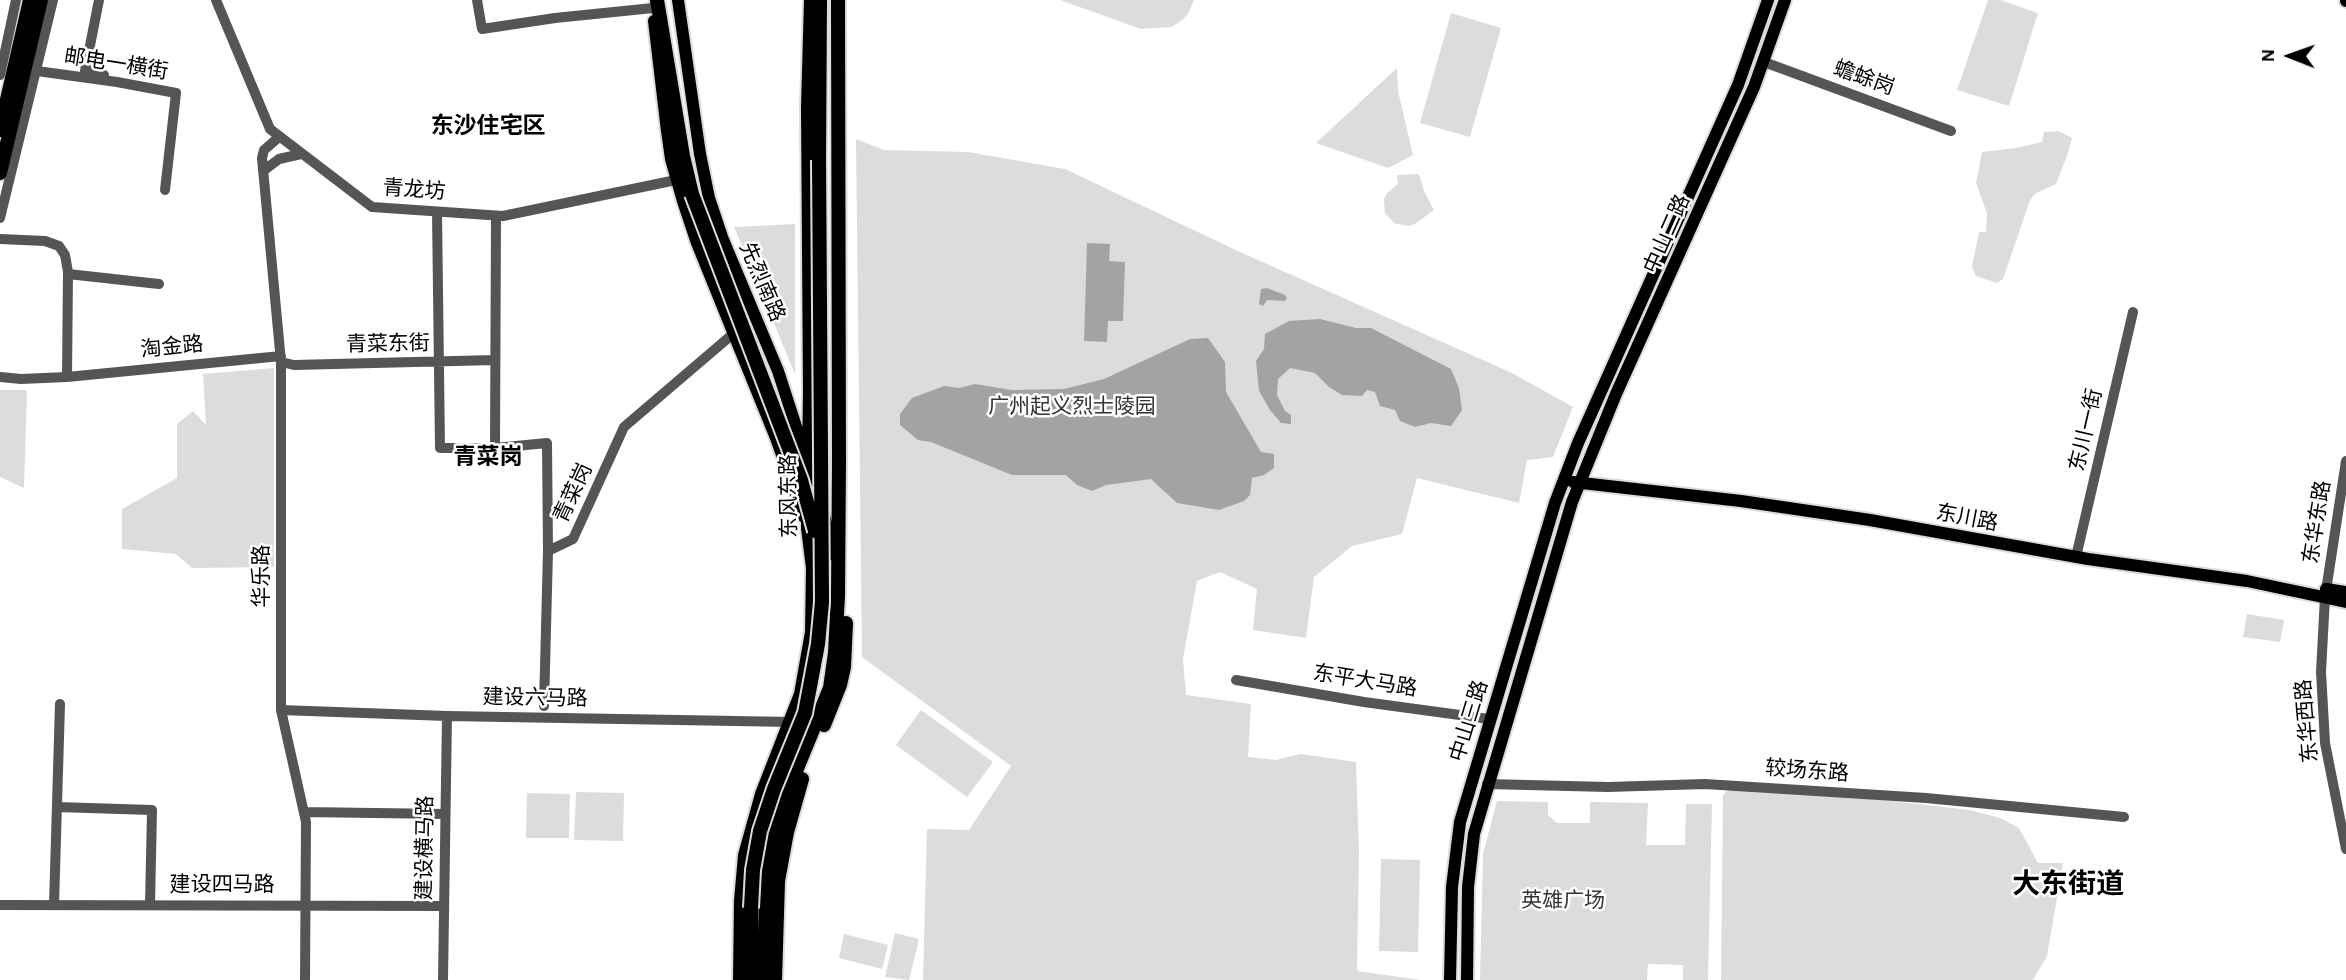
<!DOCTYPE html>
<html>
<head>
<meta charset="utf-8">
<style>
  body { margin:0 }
  #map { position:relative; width:2346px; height:980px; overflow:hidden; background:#fff; font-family:"Alegreya Sans",sans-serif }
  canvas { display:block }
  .north { position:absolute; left:2255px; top:21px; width:70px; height:70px; -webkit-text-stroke:5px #fff; paint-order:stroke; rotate:271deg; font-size:19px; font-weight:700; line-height:28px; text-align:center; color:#000 }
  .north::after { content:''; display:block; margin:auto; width:24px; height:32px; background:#000; clip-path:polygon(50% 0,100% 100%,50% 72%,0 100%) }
</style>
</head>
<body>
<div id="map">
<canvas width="2346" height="980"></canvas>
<div class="north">N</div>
</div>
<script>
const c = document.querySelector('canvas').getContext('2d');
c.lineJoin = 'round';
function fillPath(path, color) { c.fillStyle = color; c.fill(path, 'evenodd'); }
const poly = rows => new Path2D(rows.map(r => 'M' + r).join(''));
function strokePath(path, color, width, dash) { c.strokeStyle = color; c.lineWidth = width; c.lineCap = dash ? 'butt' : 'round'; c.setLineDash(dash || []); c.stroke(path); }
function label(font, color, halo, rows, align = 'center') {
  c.font = font + ' "Alegreya Sans","Noto Sans SC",sans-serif'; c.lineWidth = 5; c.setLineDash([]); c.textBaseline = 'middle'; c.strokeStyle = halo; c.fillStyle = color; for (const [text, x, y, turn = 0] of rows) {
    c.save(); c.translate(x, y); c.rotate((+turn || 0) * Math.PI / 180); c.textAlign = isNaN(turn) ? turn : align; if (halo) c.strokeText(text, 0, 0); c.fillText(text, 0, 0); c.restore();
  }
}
const green = poly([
  [1060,0,1194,0,1188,14,1181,21,1171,27,1141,29],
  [1988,0,2000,0,2038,13,2009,106,1957,90],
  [1451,13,1501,28,1470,137,1420,123],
  [1397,68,1398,91,1413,155,1388,168,1316,143],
  [2058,131,2072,138,2068,153,2056,184,2036,193,2030,200,2003,279,1997,283,1976,276,1972,267,1979,232,1986,232,1987,213,1976,183,1982,152,2016,148,2042,142,2044,132],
  [856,139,884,150,968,152,1065,169,1240,252,1512,373,1573,407,1553,457,1527,460,1519,503,1417,478,1402,534,1352,546,1314,577,1306,638,1253,630,1257,589,1220,572,1197,581,1183,659,1186,695,1251,704,1248,757,1276,760,1301,754,1356,762,1359,853,1357,971,1421,980,923,980,927,829,969,830,1011,766,862,657],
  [1419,174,1424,191,1434,210,1415,224,1408,226,1394,223,1385,213,1384,199,1387,193,1398,184,1397,175],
  [795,224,795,374,734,227],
  [274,368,274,567,192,568,176,554,122,549,122,509,177,478,177,424,193,411,206,425,203,374],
  [0,390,27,390,24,488,0,477],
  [2247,614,2284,620,2280,642,2243,637],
  [921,710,993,762,967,797,896,745],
  [1729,789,1830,795,1900,802,1970,810,2000,818,2019,828,2038,863,2063,863,2047,956,2033,980,1721,980,1723,795],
  [576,792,624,793,623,841,574,840],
  [527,793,570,794,569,838,526,838],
  [1497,801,1548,802,1548,815,1557,823,1590,823,1590,802,1648,803,1646,845,1685,845,1686,804,1712,804,1708,980,1683,980,1683,965,1648,964,1647,980,1480,980,1483,854],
  [1381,859,1420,860,1418,952,1379,951],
  [895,933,919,939,909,980,885,977],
  [844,934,888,945,882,969,839,958]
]);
const water = poly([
  [1087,243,1110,244,1109,261,1125,262,1123,321,1108,321,1107,342,1084,341],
  [1267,288,1285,295,1287,298,1285,301,1267,300,1263,306,1259,304,1261,289],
  [1320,319,1356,328,1371,328,1451,369,1459,388,1462,410,1451,426,1431,423,1415,427,1400,421,1395,410,1380,406,1375,392,1367,390,1362,396,1342,395,1329,387,1315,373,1290,368,1278,379,1277,395,1285,411,1291,415,1291,424,1281,423,1270,410,1259,391,1256,361,1264,349,1265,334,1289,321],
  [1208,338,1225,362,1226,392,1261,452,1274,454,1274,468,1264,475,1252,478,1250,495,1244,501,1219,510,1177,503,1151,479,1106,485,1092,491,1077,485,1066,475,1012,475,931,442,918,440,900,425,900,414,912,398,944,386,959,388,975,384,1012,390,1064,389,1104,379,1190,339]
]);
const minor = poly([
  [99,0,85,71,104,75],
  [216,0,270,129,372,207,503,216,676,180],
  [477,0,482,29,555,18,653,8],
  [1764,62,1951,131],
  [37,71,117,82,176,93,165,190],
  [0,75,16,0],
  [279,137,264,150,262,158,281,362,281,710,306,822,305,980],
  [263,171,279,159,301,154],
  [437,212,440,448,495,448,547,443,548,551,544,706],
  [0,218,53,0],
  [0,239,45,241,59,246,65,255,68,272,67,377],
  [68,274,159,284],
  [281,362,294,365,495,360],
  [0,377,21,379,67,377,281,356],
  [495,448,496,216],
  [2346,461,2325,597,2321,672,2325,743,2346,849],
  [548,551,573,539,624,427,734,333],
  [2076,557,2133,312],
  [1236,680,1364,702,1489,719],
  [281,710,447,716,793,722],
  [1487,784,1608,787,1705,784,1926,798,2124,817],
  [57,807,152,810,150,905],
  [304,812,445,814],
  [0,905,443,906],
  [54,905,60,704],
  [443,980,447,716]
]);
const major = poly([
  [678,0,700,154,709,198,722,237,778,371,805,454],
  [2346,0,2346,1],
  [654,21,667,131,671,159,683,201,697,243,776,438,804,517],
  [1573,482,1741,501,1870,520,2088,559,2247,581,2346,602],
  [824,515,834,555],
  [2326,589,2346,592],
  [739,980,740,901,744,855,761,794,800,694,811,632,812,568,807,528,809,392,807,107,810,0],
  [1450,980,1452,887,1460,822,1555,503,1578,443,1738,85,1768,0],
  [1467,980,1468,887,1474,834,1572,502,1616,394,1754,87,1785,0]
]);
const highway = poly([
  [657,0,683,156,692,194],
  [0,130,30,0],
  [819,160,820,0],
  [0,173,41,0],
  [824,725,840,685,844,667,846,623],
  [751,908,751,980],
  [764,980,766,886,775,833,791,783,830,688,835,653,838,595,839,460,838,0],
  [775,980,778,881,787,832,802,779]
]);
const highwayBridge = poly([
  [692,194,801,480,815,531],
  [751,908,753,870,760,831,774,789,805,713,818,644,822,602,819,160]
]);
const streetNames = [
  ["邮电一横街",116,64,9],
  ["蟾蜍岗",1864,78,20],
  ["青龙坊",414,190,4],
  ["中山二路",1667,234,-66],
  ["先烈南路",762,282,67],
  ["青菜东街",388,344,-1],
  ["淘金路",172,347,-6],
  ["东川一街",2086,430,-77],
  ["青菜岗",573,493,-65],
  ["东风东路",789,496,-91],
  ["东川路",1967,518,11],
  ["东华东路",2317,522,-81],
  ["华乐路",262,576,-90],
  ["东平大马路",1365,681,9],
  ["建设六马路",535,698,1],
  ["中山三路",1469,721,-73],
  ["东华西路",2307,721,-95],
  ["较场东路",1807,771,4],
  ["建设横马路",425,848,-89],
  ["建设四马路",222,885]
];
const parkNames = [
  ["广州起义烈士陵园",1072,407],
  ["英雄广场",1563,901]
];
const neighbourhoodNames = [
  ["东沙住宅区",488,126],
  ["青菜岗",488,457]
];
const districtNames = [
  ["大东街道",2068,885]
];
fillPath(green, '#dcdcdc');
fillPath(water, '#a3a3a3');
strokePath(major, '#dbdbdb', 16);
strokePath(highway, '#dbdbdb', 18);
strokePath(minor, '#555', 10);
strokePath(major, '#000', 12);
strokePath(highway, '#000', 14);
strokePath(highwayBridge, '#dbdbdb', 18, []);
strokePath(highwayBridge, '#000', 14);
label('21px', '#000', '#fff', streetNames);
label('21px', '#333', '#fff', parkNames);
label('bold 23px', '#000', '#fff', neighbourhoodNames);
label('bold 28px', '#000', '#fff', districtNames);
</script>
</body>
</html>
